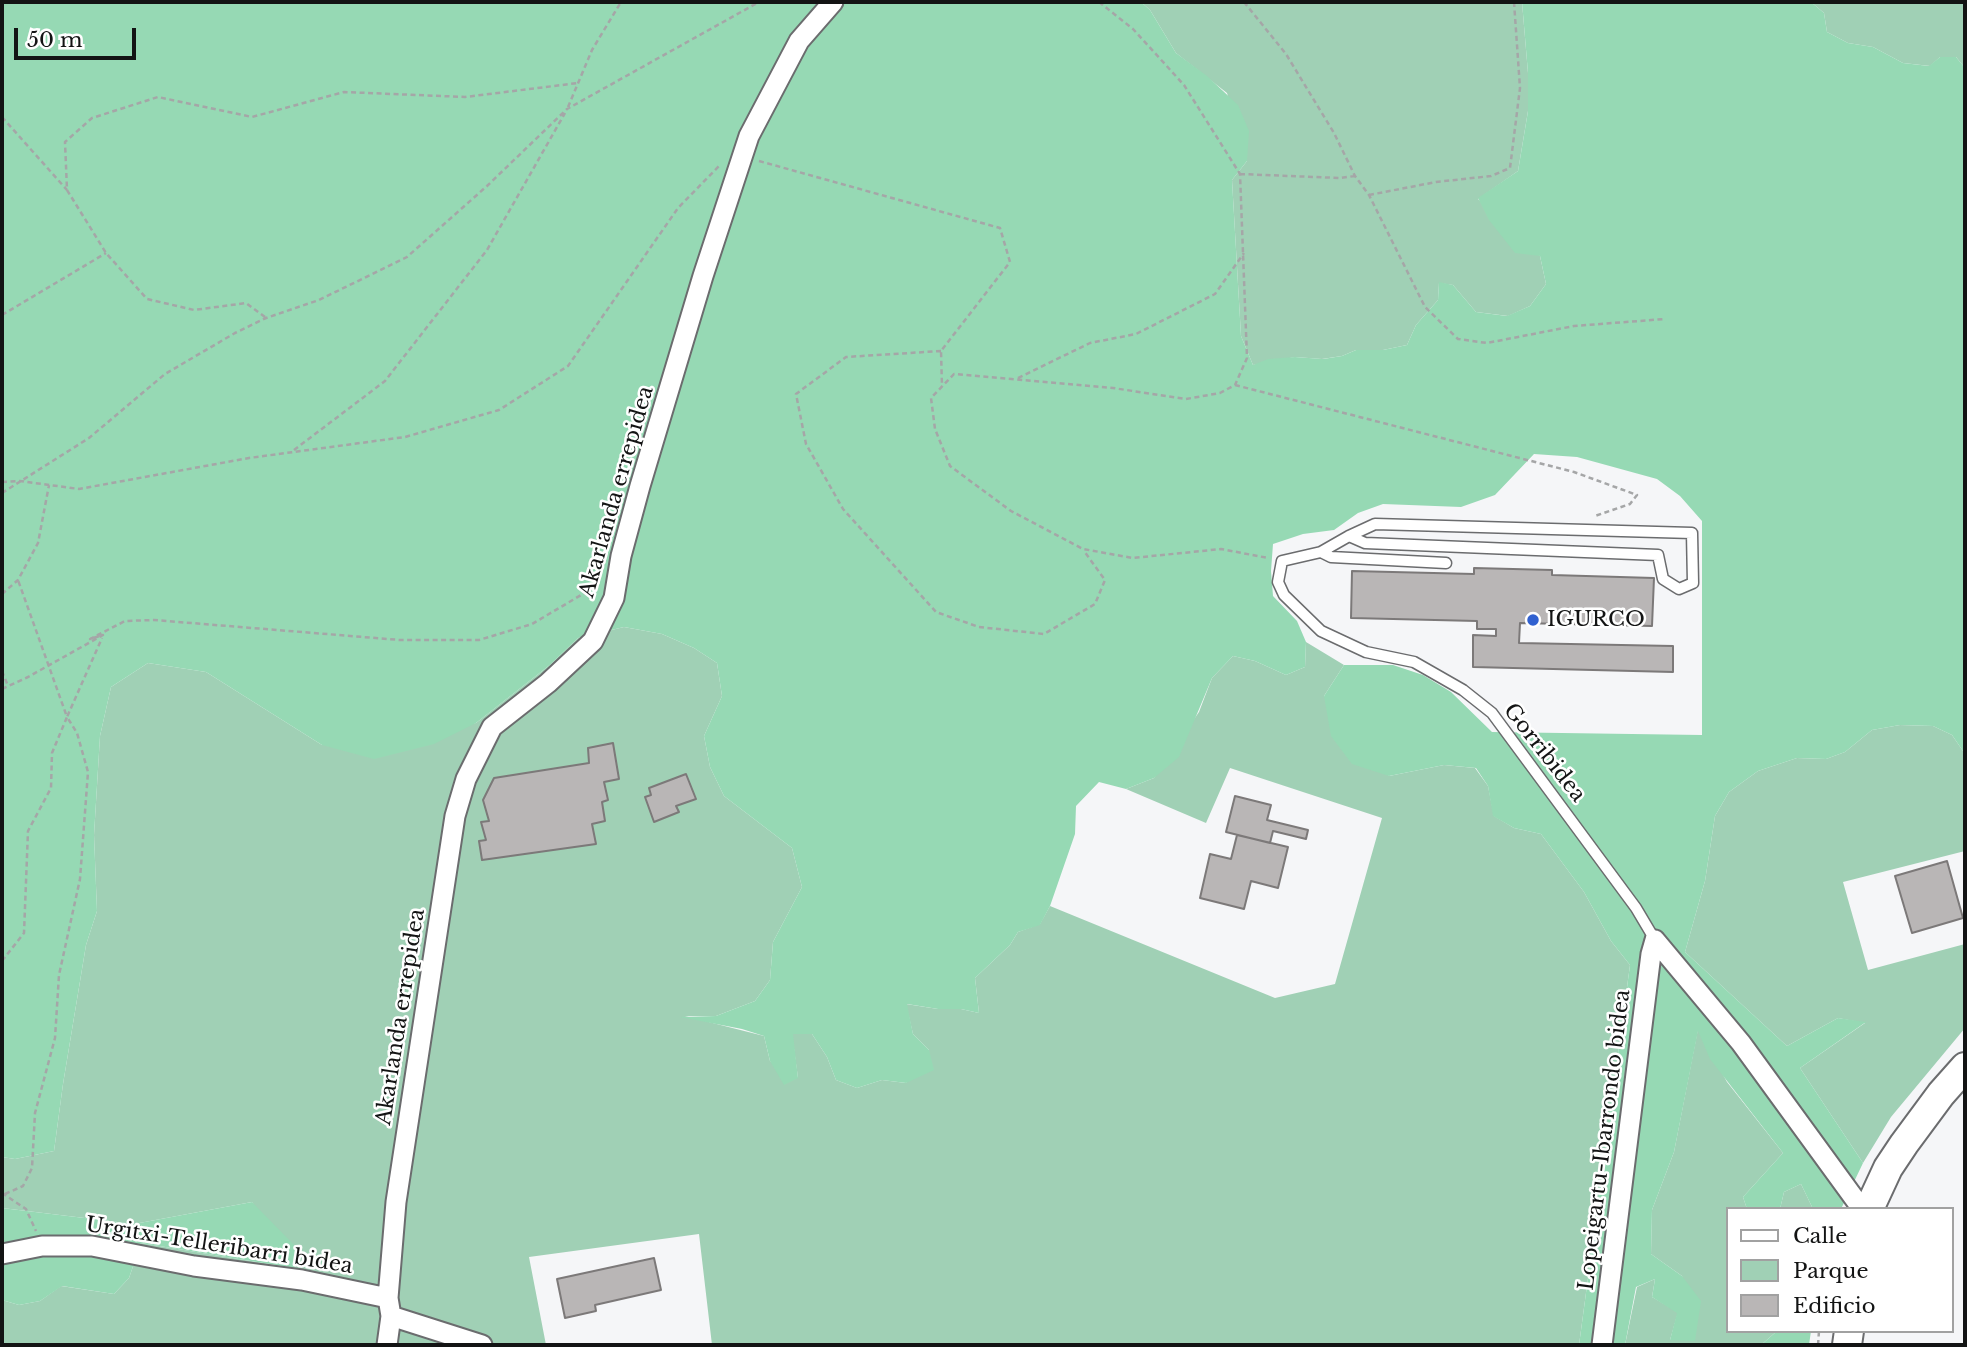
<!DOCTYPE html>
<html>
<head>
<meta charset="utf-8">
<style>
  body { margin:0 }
  #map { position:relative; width:1967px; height:1347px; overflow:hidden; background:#f5f6f8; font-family:"Libre Baskerville",serif }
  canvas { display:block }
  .frame { position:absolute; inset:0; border:4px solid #131414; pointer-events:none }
  .legend { position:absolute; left:1726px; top:1207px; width:228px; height:126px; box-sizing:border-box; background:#fff; border:2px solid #a1a1a1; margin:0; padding:9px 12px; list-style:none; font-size:21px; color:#131414 }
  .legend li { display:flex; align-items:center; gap:14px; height:35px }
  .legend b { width:35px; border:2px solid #a1a1a1 }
  .scale { position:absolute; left:14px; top:28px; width:122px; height:32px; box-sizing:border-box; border:4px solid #131414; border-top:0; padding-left:9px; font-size:21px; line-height:24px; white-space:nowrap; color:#131414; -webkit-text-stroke:5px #fff; paint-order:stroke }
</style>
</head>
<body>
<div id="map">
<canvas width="1967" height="1347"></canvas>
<div class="frame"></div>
<ul class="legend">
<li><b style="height:9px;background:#fff"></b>Calle</li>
<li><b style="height:19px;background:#a0d0b5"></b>Parque</li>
<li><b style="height:19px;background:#b9b6b6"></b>Edificio</li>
</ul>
<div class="scale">50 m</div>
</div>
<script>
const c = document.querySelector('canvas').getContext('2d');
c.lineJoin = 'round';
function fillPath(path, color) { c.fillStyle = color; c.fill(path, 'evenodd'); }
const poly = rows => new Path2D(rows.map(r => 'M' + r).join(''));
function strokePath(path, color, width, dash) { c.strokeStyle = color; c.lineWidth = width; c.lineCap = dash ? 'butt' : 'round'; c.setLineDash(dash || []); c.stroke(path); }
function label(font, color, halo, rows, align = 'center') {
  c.font = font + ' "Libre Baskerville",serif'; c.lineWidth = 5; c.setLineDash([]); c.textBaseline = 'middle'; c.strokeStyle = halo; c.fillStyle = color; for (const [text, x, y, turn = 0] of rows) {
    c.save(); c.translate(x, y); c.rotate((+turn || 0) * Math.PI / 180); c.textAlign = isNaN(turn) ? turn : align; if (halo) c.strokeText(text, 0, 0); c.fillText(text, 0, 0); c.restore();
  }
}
const green = poly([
  [1141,2,1522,2,1528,73,1528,111,1518,171,1478,199,1540,256,1546,284,1530,306,1508,316,1476,312,1453,285,1439,283,1438,300,1416,325,1407,345,1383,350,1356,350,1342,356,1322,359,1295,357,1253,365,1241,336,1232,180,1247,161,1227,93,1176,53,1150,10],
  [1811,2,1965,2,1965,68,1956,57,1940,57,1930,66,1903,63,1873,47,1848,43,1827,32,1824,13],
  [624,627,662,634,694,648,717,663,722,696,704,736,710,767,724,796,792,848,802,887,773,942,770,980,755,1001,716,1016,685,1016,764,1036,770,1061,798,1078,792,1034,812,1034,827,1057,836,1080,857,1088,882,1080,906,1083,929,1050,913,1034,906,1004,938,1009,961,1009,979,1013,975,978,1010,945,1018,932,1040,924,1050,906,1275,998,1335,984,1382,818,1230,768,1206,823,1126,789,1154,778,1199,712,1212,678,1233,656,1255,661,1286,675,1305,667,1306,642,1344,665,1324,696,1389,776,1444,765,1475,768,1488,786,1494,816,1514,828,1541,834,1584,892,1611,941,1630,965,1579,1345,712,1345,699,1234,529,1257,546,1345,2,1345,2,1300,19,1305,40,1301,61,1286,114,1294,129,1278,141,1243,294,1268,252,1202,134,1224,2,1208,2,1157,15,1159,54,1151,63,1084,86,945,97,911,94,835,100,736,111,687,148,663,206,672,322,745,476,723,551,664,578,638],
  [1900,725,1933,726,1952,735,1965,754,1965,851,1843,882,1868,970,1965,944,1965,1028,1891,1117,1863,1163,1800,1068,1865,1023,1838,1018,1787,1046,1685,952,1705,881,1715,816,1729,792,1758,771,1797,758,1826,759,1845,752,1872,730],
  [1698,1029,1727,1082,1783,1153,1743,1197,1747,1209,1727,1209,1727,1331,1777,1331,1761,1345,1625,1345,1637,1287,1655,1279,1652,1297,1678,1312,1670,1340,1695,1340,1682,1276,1651,1254,1652,1210,1674,1152],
  [1801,1184,1813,1209,1780,1209,1784,1192]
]);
const forest = poly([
  [2,2,1141,2,1150,10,1176,53,1207,76,1238,105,1249,131,1247,161,1232,180,1241,336,1253,365,1268,359,1295,357,1323,359,1342,356,1356,350,1383,350,1407,345,1416,325,1438,300,1439,282,1453,285,1476,312,1507,316,1530,306,1546,284,1540,256,1515,253,1489,220,1478,198,1518,171,1528,111,1528,73,1522,2,1811,2,1824,13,1827,32,1848,43,1873,47,1903,63,1929,66,1940,57,1956,57,1965,68,1965,754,1952,735,1933,726,1900,725,1872,730,1845,752,1826,759,1797,758,1758,771,1729,792,1715,816,1705,881,1685,952,1787,1046,1838,1018,1866,1022,1800,1068,1863,1163,1841,1209,1813,1209,1801,1184,1784,1192,1780,1209,1747,1209,1743,1197,1783,1153,1710,1059,1698,1031,1674,1152,1652,1210,1651,1254,1682,1276,1701,1301,1695,1341,1670,1340,1677,1313,1652,1297,1655,1279,1636,1287,1625,1345,1579,1345,1630,965,1611,941,1584,892,1541,834,1514,828,1493,816,1488,786,1476,768,1444,765,1389,776,1352,764,1331,736,1324,696,1344,665,1393,665,1423,675,1451,692,1492,732,1702,735,1702,521,1680,496,1657,479,1577,457,1534,454,1495,495,1461,507,1383,504,1358,513,1334,530,1303,534,1273,544,1271,571,1273,596,1297,621,1306,642,1305,667,1286,675,1255,661,1233,656,1212,678,1179,757,1154,778,1126,789,1099,782,1076,806,1075,834,1050,906,1040,925,1018,932,1010,945,975,978,979,1013,961,1009,938,1009,907,1004,913,1034,929,1050,934,1070,906,1083,882,1080,857,1088,836,1080,827,1057,812,1034,793,1034,798,1078,784,1085,770,1061,764,1036,742,1029,680,1017,716,1016,755,1001,770,980,773,942,802,887,792,848,724,796,710,767,704,736,722,696,717,663,694,648,662,634,624,627,578,638,551,664,476,723,434,744,374,759,322,745,206,672,148,663,111,687,100,736,94,835,97,911,86,945,63,1084,54,1151,15,1159,2,1157],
  [252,1202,295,1246,294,1268,141,1243,129,1278,114,1294,62,1286,40,1301,19,1305,2,1300,2,1208,134,1224],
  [1777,1331,1811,1331,1809,1345,1761,1345]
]);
const building = poly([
  [1474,568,1552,570,1552,575,1654,578,1652,626,1520,623,1519,643,1673,646,1673,672,1473,667,1473,635,1496,636,1496,629,1477,629,1477,621,1351,618,1352,571,1474,574,1474,568],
  [613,743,619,779,604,782,608,800,602,802,605,821,592,824,596,844,482,860,479,841,486,840,481,822,489,821,483,800,494,778,589,763,588,748,613,743],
  [686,774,696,799,676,806,679,812,654,822,645,797,651,795,649,788,686,774],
  [1235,796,1271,805,1267,820,1308,830,1306,839,1273,831,1270,843,1226,832,1235,796],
  [1237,835,1288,847,1278,888,1251,881,1244,909,1200,898,1210,854,1231,859,1237,835],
  [1947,861,1963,918,1912,933,1895,876,1947,861],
  [654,1258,661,1290,595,1305,596,1311,565,1318,557,1279,654,1258]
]);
const path = poly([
  [1099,2,1133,29,1184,85,1240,174,1247,358,1235,385,1220,393,1186,399,1113,388,954,374,931,398,935,429,950,466,1011,511,1083,549,1133,558,1221,549,1268,558],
  [1244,2,1286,54,1334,133,1355,176,1369,195,1425,307,1458,339,1487,343,1574,326,1665,319],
  [568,107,592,50,621,2],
  [2,117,67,190],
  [759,161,1000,228,1010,262,941,351,942,386],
  [1240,174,1340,178,1355,176],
  [1369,195,1436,182,1491,176,1510,168,1520,88,1514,2],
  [2,315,106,253],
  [265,317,246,303,194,310,147,299,106,253,67,190,65,142,92,118,158,97,252,117,344,92,465,97,578,83],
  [941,351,846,357,796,394,806,444,843,509,936,612,979,627,1044,634,1095,604,1105,580,1084,551],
  [1018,378,1090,343,1136,334,1215,294,1244,253],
  [1235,385,1574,472,1637,495,1630,504,1595,516],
  [294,450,385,381,487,250,565,113],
  [2,482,20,481,79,489,249,458,405,437,499,410,568,366,678,208,720,165],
  [2,493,89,438,165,374,235,333,266,318,319,300,407,257,487,186,567,109,759,2],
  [2,594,18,580,38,543,49,485],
  [2,671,8,686],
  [2,689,28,677,103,635,90,639,125,621,154,620,400,640,479,640,532,624,593,588,599,581],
  [2,961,24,933,28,831,51,788,52,753,67,717,18,580],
  [2,1193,26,1209,36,1231],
  [5,1194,23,1186,32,1168,35,1113,55,1038,59,975,80,879,88,772,77,733,67,717,102,638],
  [1818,1345,1819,1331]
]);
const lane = poly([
  [1349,536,1365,543,1658,555,1663,579,1679,589,1693,583,1692,533,1375,524,1349,536,1321,552,1282,561,1278,582,1284,595,1321,631,1366,652,1414,662,1463,690,1492,713,1636,908,1655,940],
  [1321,552,1331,557,1446,563]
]);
const street = poly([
  [1655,940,1741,1043,1862,1209],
  [2,1254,42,1246,92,1246,194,1266,302,1280,388,1298],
  [391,1316,482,1345],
  [387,1345,391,1316,388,1298,396,1202,455,816,466,779,492,727,548,683,593,641,614,598,621,556,640,486,703,276,749,136,799,41,833,2],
  [1602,1345,1651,954,1655,940]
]);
const secondary = poly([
  [1869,1209,1888,1168,1904,1144,1941,1094,1965,1067],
  [1847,1345,1849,1331]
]);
const markers = [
  [1533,620,7,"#3161d0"]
];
const streetNames = [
  ["Akarlanda errepidea",617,492,-74],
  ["Gorribidea",1544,753,52],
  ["Akarlanda errepidea",401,1017,-81],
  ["Lopeigartu-Ibarrondo bidea",1605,1140,-83],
  ["Urgitxi-Telleribarri bidea",219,1246,9]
];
const poiNames = [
  ["IGURCO",1547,620]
];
fillPath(green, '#a0d0b5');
fillPath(forest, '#96d9b4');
fillPath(building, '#b9b6b6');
strokePath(building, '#7c7979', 2);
strokePath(lane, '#6b6c6e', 13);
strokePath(street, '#6b6c6e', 23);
strokePath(secondary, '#6b6c6e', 32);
strokePath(path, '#a5a6a7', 2.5, [5, 3.5]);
strokePath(lane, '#fff', 10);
strokePath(street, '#fff', 19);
strokePath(secondary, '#fff', 28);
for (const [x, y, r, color] of markers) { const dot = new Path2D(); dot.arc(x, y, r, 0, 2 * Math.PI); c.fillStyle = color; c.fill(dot); strokePath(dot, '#fff', 2.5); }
label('21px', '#131414', '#fff', streetNames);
label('21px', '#131414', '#fff', poiNames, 'left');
</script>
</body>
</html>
